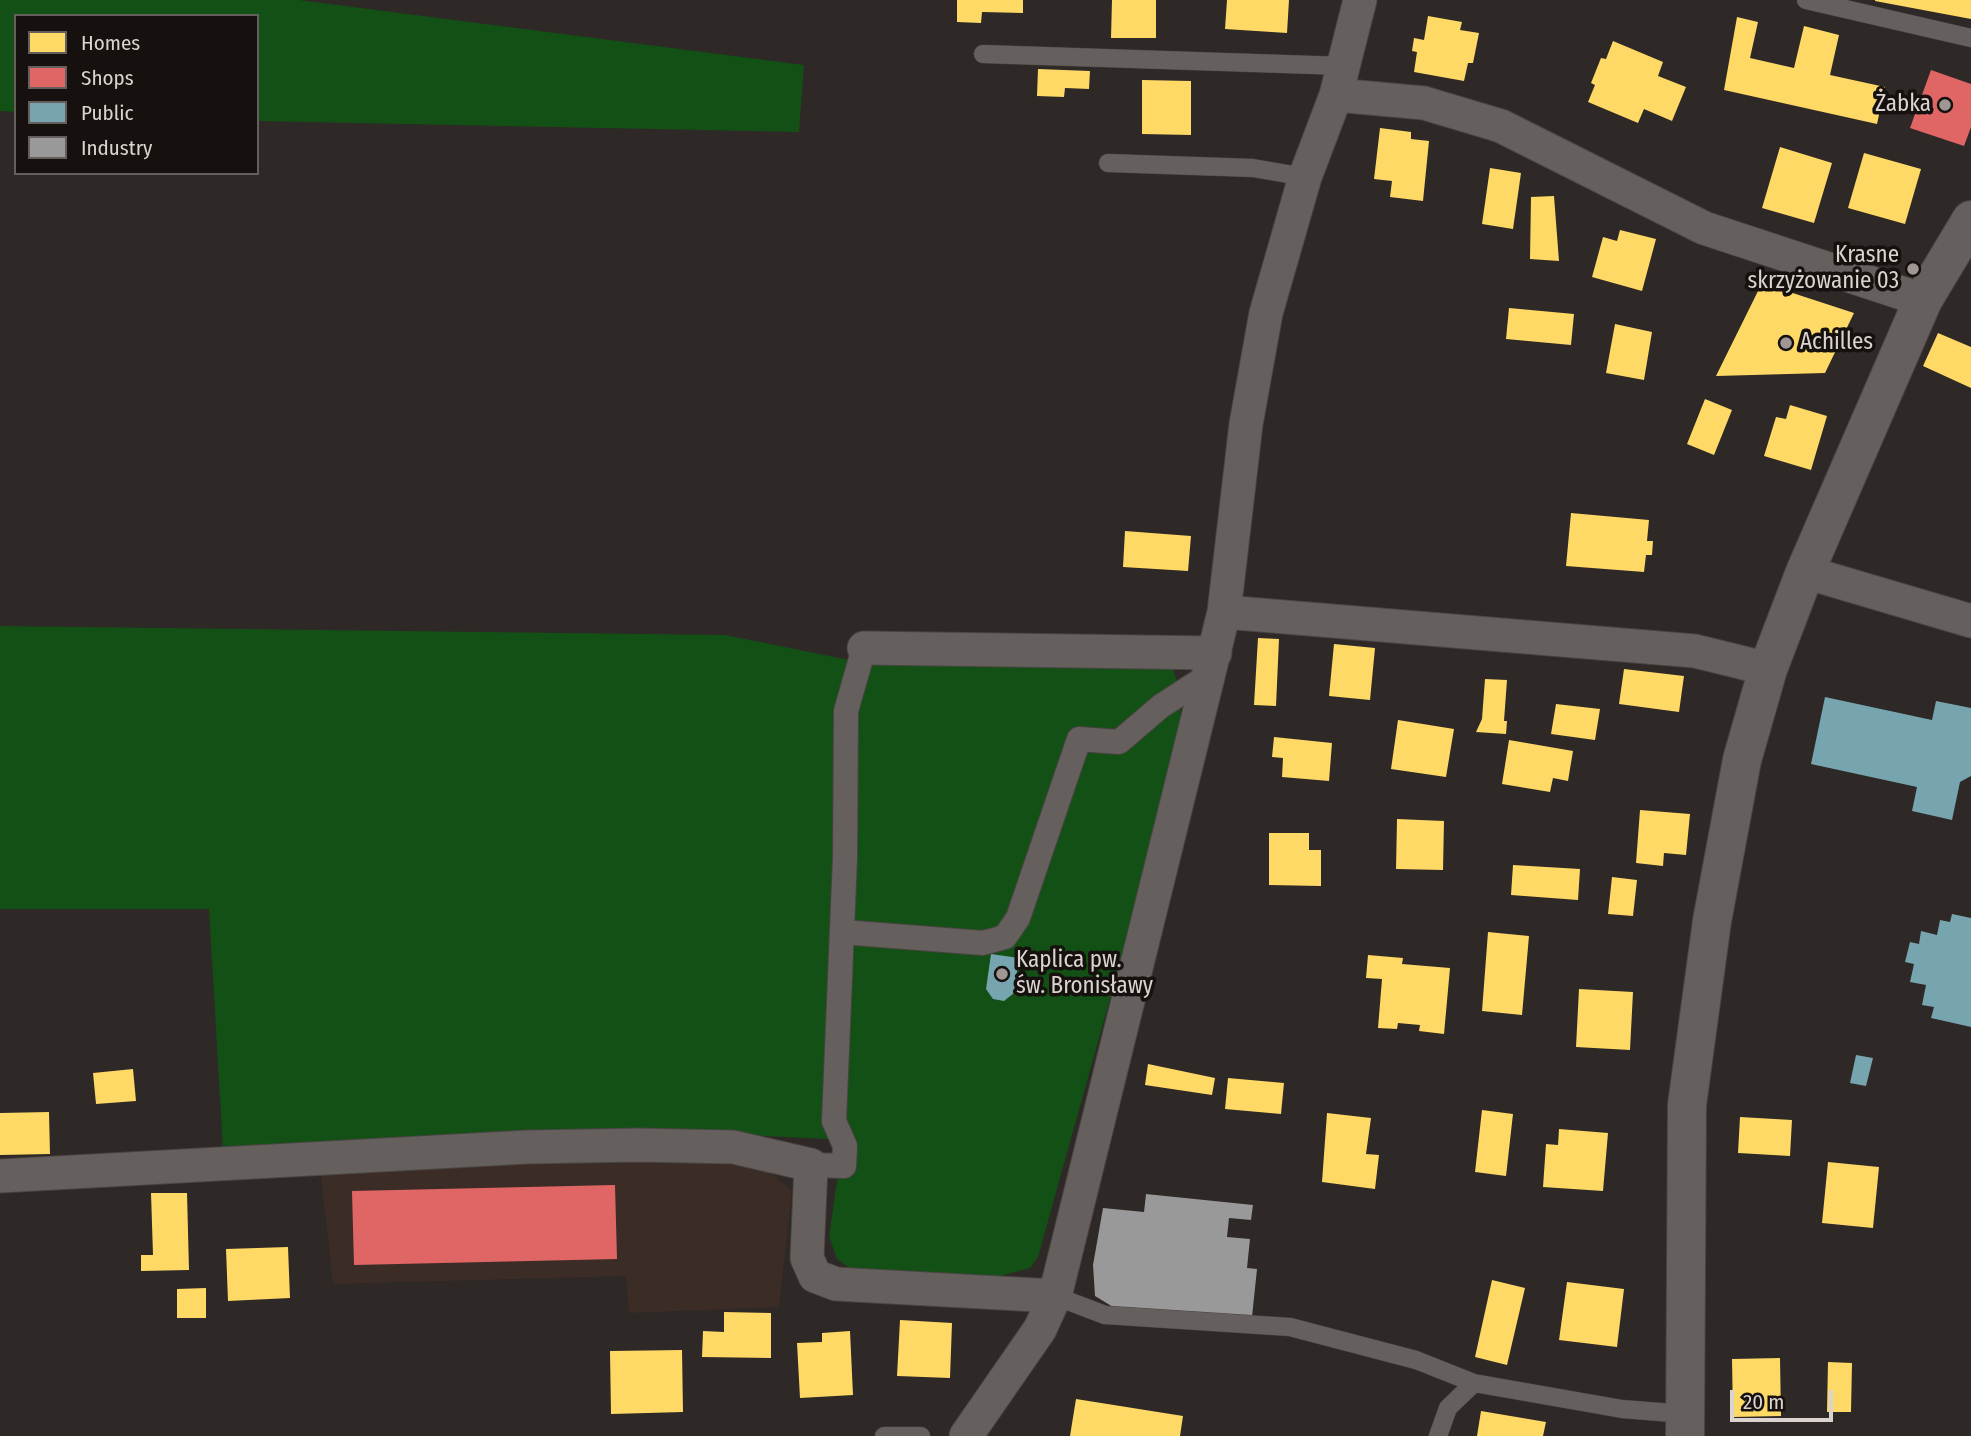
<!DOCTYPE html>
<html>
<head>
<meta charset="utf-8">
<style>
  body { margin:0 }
  #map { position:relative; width:1971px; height:1436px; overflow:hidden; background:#2e2826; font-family:"Fira Sans Condensed",sans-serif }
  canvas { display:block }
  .legend { position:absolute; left:14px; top:14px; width:245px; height:161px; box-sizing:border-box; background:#16110f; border:2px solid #645f5c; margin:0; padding:9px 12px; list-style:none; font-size:21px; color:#dad3d0 }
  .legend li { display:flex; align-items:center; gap:14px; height:35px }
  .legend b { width:35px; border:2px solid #645f5c }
  .scale { position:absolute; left:1730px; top:1390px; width:103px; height:32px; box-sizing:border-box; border:4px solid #dad3d0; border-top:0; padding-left:9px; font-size:21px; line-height:24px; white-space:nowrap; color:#dad3d0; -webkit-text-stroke:5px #16110f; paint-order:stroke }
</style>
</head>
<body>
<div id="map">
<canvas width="1971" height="1436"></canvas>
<ul class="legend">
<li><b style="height:19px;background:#ffd966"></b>Homes</li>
<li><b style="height:19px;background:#e06666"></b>Shops</li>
<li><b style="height:19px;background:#76a5af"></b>Public</li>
<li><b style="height:19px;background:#999"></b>Industry</li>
</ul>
<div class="scale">20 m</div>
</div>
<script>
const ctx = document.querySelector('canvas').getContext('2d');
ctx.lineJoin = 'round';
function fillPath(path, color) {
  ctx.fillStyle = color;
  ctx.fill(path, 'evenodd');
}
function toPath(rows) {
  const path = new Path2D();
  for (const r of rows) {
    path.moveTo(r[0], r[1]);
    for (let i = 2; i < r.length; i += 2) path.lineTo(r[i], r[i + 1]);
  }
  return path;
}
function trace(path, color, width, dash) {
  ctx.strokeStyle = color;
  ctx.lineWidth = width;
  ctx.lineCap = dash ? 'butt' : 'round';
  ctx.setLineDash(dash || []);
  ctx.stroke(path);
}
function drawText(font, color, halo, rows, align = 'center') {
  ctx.font = font + ' "Fira Sans Condensed",sans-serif';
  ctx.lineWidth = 7;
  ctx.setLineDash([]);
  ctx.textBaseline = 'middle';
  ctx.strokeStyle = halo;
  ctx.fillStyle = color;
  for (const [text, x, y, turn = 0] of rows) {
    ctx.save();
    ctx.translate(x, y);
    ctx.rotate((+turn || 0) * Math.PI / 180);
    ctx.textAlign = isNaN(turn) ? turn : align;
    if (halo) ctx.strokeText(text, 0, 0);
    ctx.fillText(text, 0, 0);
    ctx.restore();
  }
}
fillPath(toPath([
  [690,1158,769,1171,792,1191,779,1307,629,1313,626,1276,333,1284,320,1167]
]), '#3c2c26');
fillPath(toPath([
  [0,0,299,0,804,65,799,132,257,121,257,16,16,16,16,112,0,111],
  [0,626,725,635,874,665,893,655,1172,666,1180,691,1181,726,1140,891,1038,1257,1030,1268,996,1277,855,1272,837,1259,829,1236,840,1161,828,1139,634,1130,223,1150,209,909,0,909]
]), '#125015');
fillPath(toPath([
  [957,0,1023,0,1023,13,982,12,981,23,957,22],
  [1112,0,1156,0,1156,38,1111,38],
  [1227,0,1289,0,1287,33,1225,29],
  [1875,0,1971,0,1971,19,1875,1],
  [1428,16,1462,22,1460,30,1479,33,1473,63,1468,63,1464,81,1414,72,1417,52,1412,51,1414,38,1424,40],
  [1737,17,1758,22,1750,58,1794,68,1804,26,1839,35,1830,75,1885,87,1877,124,1724,90],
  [1613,41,1663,62,1658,76,1686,87,1672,121,1644,109,1638,123,1588,102,1595,85,1591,83,1601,58,1606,59],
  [1038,69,1090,71,1089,89,1065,88,1064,97,1037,96],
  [1142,80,1191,81,1191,135,1142,134],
  [1380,128,1411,132,1411,139,1429,141,1423,201,1390,197,1392,181,1374,179],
  [1780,147,1832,163,1814,223,1762,208],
  [1864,153,1921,169,1905,224,1848,208],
  [1490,168,1521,173,1513,229,1482,224],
  [1554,196,1559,261,1530,259,1531,197],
  [1620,230,1656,239,1642,291,1592,277,1603,237,1617,241],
  [1762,283,1854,313,1825,373,1716,376],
  [1509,308,1574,314,1571,345,1506,339],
  [1615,324,1652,332,1644,380,1606,373],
  [1938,333,1971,347,1971,388,1923,366],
  [1705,399,1732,410,1714,455,1687,444],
  [1790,405,1827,416,1811,470,1764,456,1776,417,1786,419],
  [1571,513,1649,520,1647,541,1653,541,1652,555,1646,555,1644,572,1566,566],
  [1125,531,1191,536,1188,571,1123,567],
  [1258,638,1279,639,1276,706,1254,705],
  [1334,644,1375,648,1370,700,1329,696],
  [1624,669,1684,676,1679,712,1619,704],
  [1485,679,1507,680,1504,721,1507,721,1506,734,1476,732,1482,719],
  [1556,704,1600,709,1595,740,1551,734],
  [1398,720,1454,729,1446,777,1391,769],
  [1274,737,1332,743,1329,781,1282,777,1283,758,1272,757],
  [1509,740,1573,751,1568,781,1553,778,1550,792,1502,784],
  [1640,810,1690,814,1686,855,1664,853,1663,866,1636,863],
  [1397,819,1444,821,1443,870,1396,869],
  [1269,833,1309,833,1309,850,1321,850,1321,886,1269,885],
  [1513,865,1580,869,1578,900,1511,895],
  [1612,877,1637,880,1633,916,1608,914],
  [1488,932,1529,936,1522,1015,1482,1011],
  [1368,955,1403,958,1402,964,1450,968,1444,1034,1419,1031,1420,1025,1398,1023,1397,1029,1378,1028,1382,979,1366,978],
  [1579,989,1633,992,1630,1050,1576,1047],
  [1148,1064,1215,1078,1212,1095,1145,1085],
  [133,1069,136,1101,96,1104,93,1073],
  [1228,1078,1284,1083,1281,1114,1225,1109],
  [1482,1110,1513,1114,1506,1176,1475,1172],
  [49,1112,50,1154,0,1155,0,1113],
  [1327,1113,1371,1118,1366,1154,1379,1155,1375,1189,1322,1182],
  [1740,1117,1792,1120,1790,1156,1738,1153],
  [1559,1129,1608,1133,1603,1191,1543,1187,1546,1144,1558,1145],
  [1828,1162,1879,1167,1873,1228,1822,1223],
  [151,1193,187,1193,189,1270,141,1271,141,1255,153,1255],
  [288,1247,290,1298,228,1301,226,1249],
  [1492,1280,1525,1288,1507,1365,1475,1357],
  [1567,1282,1624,1289,1617,1347,1559,1340],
  [206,1288,206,1318,177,1318,177,1289],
  [724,1312,771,1313,771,1358,702,1357,703,1331,724,1332],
  [900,1320,952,1323,950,1378,897,1376],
  [850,1331,853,1395,800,1398,797,1343,822,1342,822,1333],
  [682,1350,683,1412,611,1414,610,1351],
  [1780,1358,1781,1416,1733,1417,1732,1359],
  [1828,1362,1852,1363,1851,1412,1827,1412],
  [1076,1399,1183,1416,1180,1436,1070,1436],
  [1481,1411,1546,1422,1543,1436,1477,1436]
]), '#ffd966');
fillPath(toPath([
  [1931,70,1971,84,1971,127,1964,146,1910,128],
  [615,1185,617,1259,354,1265,352,1191]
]), '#e06666');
fillPath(toPath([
  [1825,697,1932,720,1936,701,1971,708,1971,776,1960,782,1952,820,1912,811,1917,787,1811,764],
  [1952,914,1971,918,1971,1027,1931,1018,1934,1007,1922,1005,1926,985,1910,982,1914,964,1905,962,1910,942,1919,944,1921,931,1937,935,1940,920,1950,922],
  [991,954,1019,958,1014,993,1004,1001,993,999,986,989],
  [1856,1055,1873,1058,1866,1086,1850,1083]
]), '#76a5af');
fillPath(toPath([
  [1146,1194,1253,1205,1251,1220,1229,1218,1227,1237,1250,1239,1247,1268,1257,1269,1252,1317,1113,1307,1095,1296,1093,1265,1103,1208,1144,1212]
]), '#999');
const service = toPath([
  [1806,0,1971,38],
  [983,54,1344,66],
  [1108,163,1253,168,1305,177],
  [1055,1296,1105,1315,1290,1327,1416,1360,1474,1383],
  [884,1436,921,1436],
  [1438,1436,1448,1408,1474,1383,1622,1409,1685,1414]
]);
const pedestrian = toPath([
  [842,932,983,943,1005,937,1018,918,1079,739,1119,742,1161,706,1209,675],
  [811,1165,844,1166,845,1146,834,1121,845,858,846,711,864,648]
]);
const minor = toPath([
  [1336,95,1424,103,1501,126,1704,228,1923,300],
  [1805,572,1971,621],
  [1224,612,1695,651,1768,669],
  [864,648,1215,653],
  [0,1176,527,1147,638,1145,733,1147,811,1165,807,1258,815,1276,836,1284,1055,1296],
  [966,1436,1040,1329,1055,1296,1224,612,1246,424,1266,313,1305,177,1336,95,1360,0]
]);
const tertiary = toPath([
  [1685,1436,1687,1105,1712,921,1742,760,1768,669,1805,572,1923,300,1971,220]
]);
trace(service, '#494442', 19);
trace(pedestrian, '#494442', 26);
trace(minor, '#494442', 35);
trace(tertiary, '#494442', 40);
trace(service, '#65605e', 18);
trace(pedestrian, '#65605e', 24);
trace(minor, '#65605e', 33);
trace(tertiary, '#65605e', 38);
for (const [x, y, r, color] of [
  [1945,105,7,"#9e9794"],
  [1913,269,7,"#9e9794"],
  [1786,343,7,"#9e9794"],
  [1002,974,7,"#9e9794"]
]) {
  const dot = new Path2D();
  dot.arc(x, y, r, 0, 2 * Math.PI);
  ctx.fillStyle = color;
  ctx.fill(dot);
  trace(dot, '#16110f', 2.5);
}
drawText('23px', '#dad3d0', '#16110f', [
  ["Żabka",1931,105],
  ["Krasne",1899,256],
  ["skrzyżowanie 03",1899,282],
  ["Achilles",1800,343,"left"],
  ["Kaplica pw.",1016,961,"left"],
  ["św. Bronisławy",1016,987,"left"]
], 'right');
</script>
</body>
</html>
